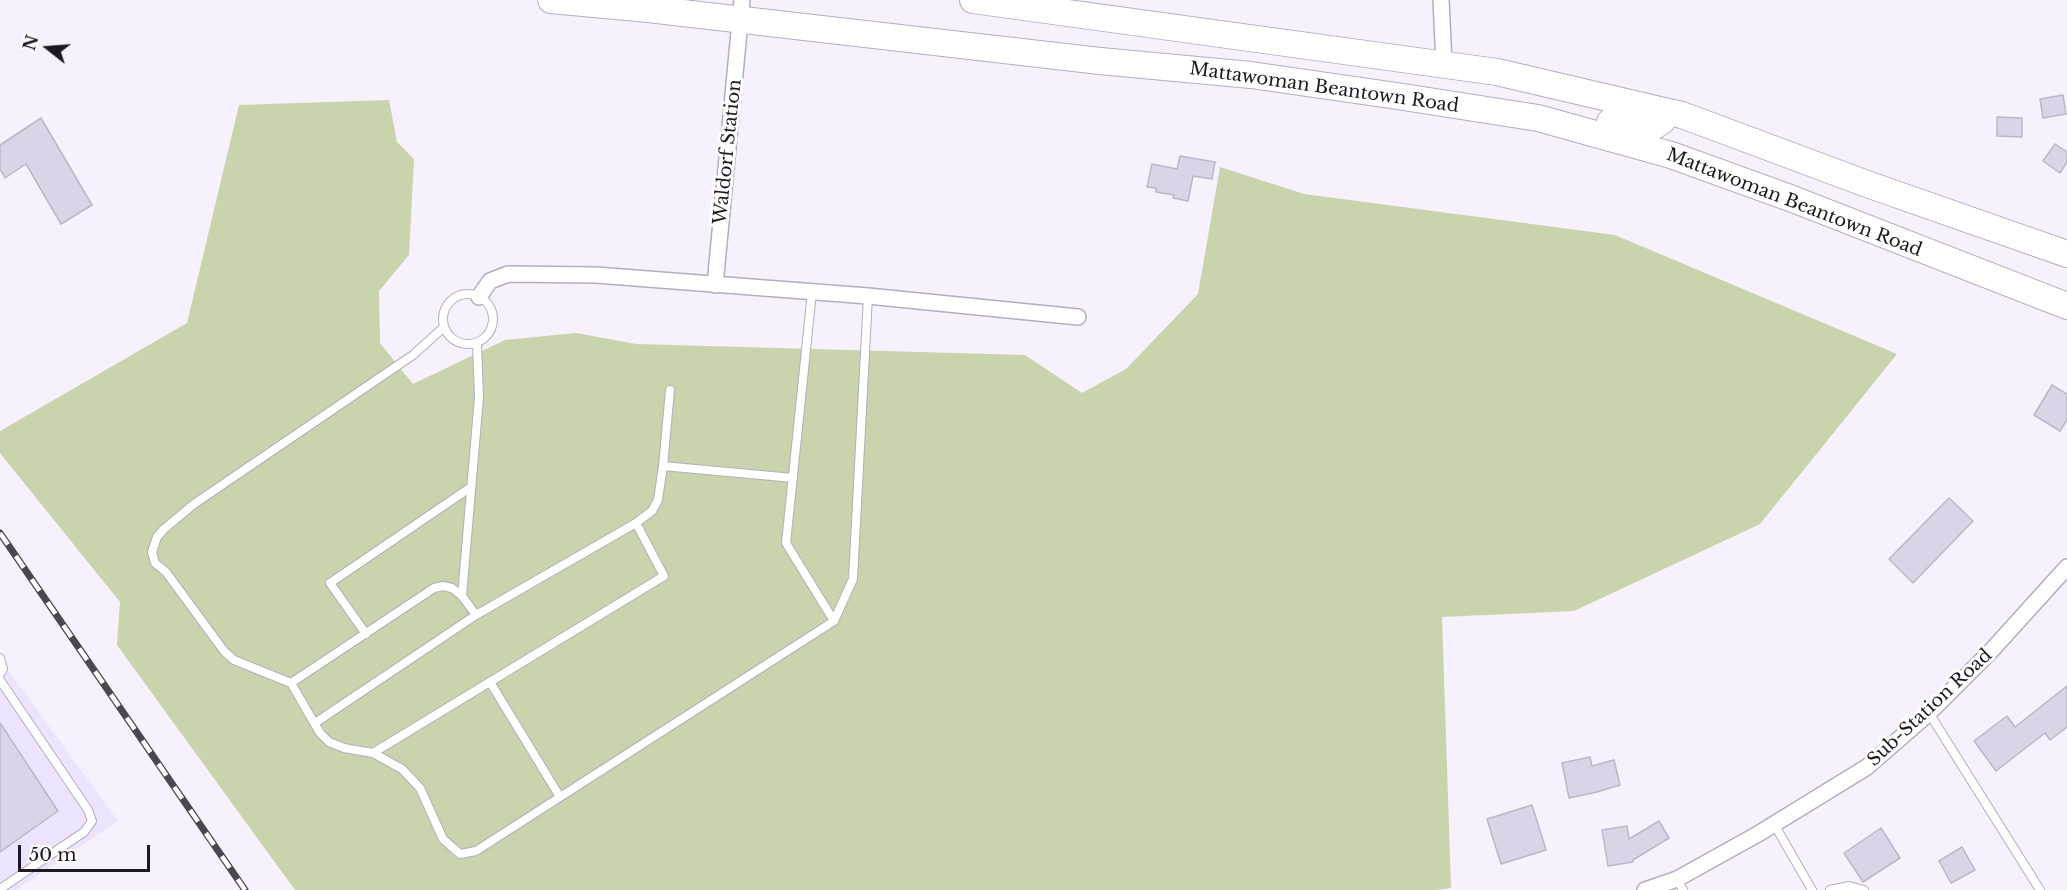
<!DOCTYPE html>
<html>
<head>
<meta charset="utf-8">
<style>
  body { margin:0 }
  #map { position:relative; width:2067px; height:890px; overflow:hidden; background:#f6f1fd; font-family:"Libre Baskerville",serif }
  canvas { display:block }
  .north { position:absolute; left:18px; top:18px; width:60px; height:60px; -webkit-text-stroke:4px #fff; paint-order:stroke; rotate:287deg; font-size:16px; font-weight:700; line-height:24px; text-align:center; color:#1c1920 }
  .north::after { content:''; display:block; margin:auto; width:21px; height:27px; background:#1c1920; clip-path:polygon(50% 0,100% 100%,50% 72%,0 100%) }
  .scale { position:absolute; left:18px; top:845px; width:132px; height:27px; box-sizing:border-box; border:3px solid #1c1920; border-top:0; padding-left:8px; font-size:18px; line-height:21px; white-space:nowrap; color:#1c1920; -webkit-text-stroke:4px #fff; paint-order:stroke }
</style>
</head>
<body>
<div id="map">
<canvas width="2067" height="890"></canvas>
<div class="north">N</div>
<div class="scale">50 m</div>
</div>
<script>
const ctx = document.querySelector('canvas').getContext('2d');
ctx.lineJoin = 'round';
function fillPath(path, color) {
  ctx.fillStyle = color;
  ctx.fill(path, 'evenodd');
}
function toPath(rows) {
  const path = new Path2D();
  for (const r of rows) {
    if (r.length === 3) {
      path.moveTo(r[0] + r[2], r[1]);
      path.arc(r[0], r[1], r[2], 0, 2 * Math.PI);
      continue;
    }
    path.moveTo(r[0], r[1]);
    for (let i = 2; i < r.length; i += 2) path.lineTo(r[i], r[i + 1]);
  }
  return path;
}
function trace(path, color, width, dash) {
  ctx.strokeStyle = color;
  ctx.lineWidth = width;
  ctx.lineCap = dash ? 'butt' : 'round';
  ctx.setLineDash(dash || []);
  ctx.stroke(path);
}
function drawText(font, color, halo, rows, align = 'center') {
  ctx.font = font + ' "Libre Baskerville",serif';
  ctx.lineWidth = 6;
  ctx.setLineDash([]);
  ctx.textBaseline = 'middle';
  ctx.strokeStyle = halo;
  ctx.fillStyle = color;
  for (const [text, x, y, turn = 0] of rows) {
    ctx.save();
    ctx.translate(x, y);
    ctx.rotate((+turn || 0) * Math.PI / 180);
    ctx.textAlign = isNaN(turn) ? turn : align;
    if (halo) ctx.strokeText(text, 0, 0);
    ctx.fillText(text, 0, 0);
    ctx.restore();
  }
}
fillPath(toPath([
  [0,659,118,821,16,890,0,890]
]), '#ede3fe');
fillPath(toPath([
  [389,100,397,142,414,159,409,255,379,291,380,343,413,384,505,340,576,333,636,344,1025,355,1082,393,1126,369,1198,294,1220,167,1304,194,1615,235,1897,354,1760,524,1574,611,1442,617,1451,888,1436,890,295,890,117,645,120,602,0,453,0,431,187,323,239,105]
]), '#c9d3ac');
const building = toPath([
  [2063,95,2066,114,2043,118,2040,99,2063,95],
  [1997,117,2022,118,2022,137,1997,136,1997,117],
  [41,118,92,205,61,224,26,164,5,178,0,169,0,145,41,118],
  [2055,144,2067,152,2067,162,2060,173,2043,161,2055,144],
  [1180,156,1215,162,1212,179,1193,176,1188,201,1173,198,1174,195,1156,192,1156,188,1147,187,1152,164,1177,169,1180,156],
  [2052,385,2067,394,2067,420,2060,431,2034,415,2052,385],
  [1949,498,1973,521,1913,583,1889,559,1949,498],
  [2067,686,2067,727,2050,740,2045,733,1996,771,1974,741,2007,716,2015,727,2067,686],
  [0,723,58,811,0,852,0,723],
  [1590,757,1592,766,1614,760,1620,785,1597,792,1569,798,1562,763,1590,757],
  [1532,805,1546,850,1501,864,1487,819,1532,805],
  [1659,821,1669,838,1633,860,1633,862,1608,866,1602,830,1627,826,1629,839,1659,821],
  [1881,828,1900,858,1863,882,1844,853,1881,828],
  [1962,847,1975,870,1951,883,1939,861,1962,847]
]);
fillPath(building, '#dbd4e7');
trace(building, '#bdb6c8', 1.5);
const service = toPath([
  [812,292,786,543,834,621],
  [468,319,25],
  [444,327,413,355,194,504,164,529,157,537,152,552,155,563,166,572,224,651,234,660,291,683,320,733,329,742,344,748,373,753,664,576,636,523],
  [663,466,670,390],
  [462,596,479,397,477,343],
  [366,634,330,583,471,487],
  [0,658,3,669,0,674],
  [0,680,88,810,92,821,84,832,0,889],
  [490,682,560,797],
  [291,683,434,588,443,586,452,588,462,596,476,615,636,523,652,511,658,500,663,466,793,478],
  [1929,713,2040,890],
  [315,723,476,615],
  [373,753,402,769,420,788,443,839,460,854,476,851,834,621,853,579,868,296],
  [1774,824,1812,890],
  [1677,879,1683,890],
  [1830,890,1849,886,1864,890]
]);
const minor = toPath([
  [1441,0,1444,64],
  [715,285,742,0],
  [479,297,490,281,508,274,596,275,868,296,1078,317],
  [1645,890,1677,879,1758,834,1867,767,1929,713,1991,651,2067,567]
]);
const trunk = toPath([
  [551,0,648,9,1100,61,1251,75,1397,96,1538,118,1671,155,1790,198,2067,306],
  [973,0,1497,72,1668,112,1682,115,1867,184,2067,254],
  [1610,122,1642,130,1651,128,1662,121,1668,112]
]);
trace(service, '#b4adbf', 10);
trace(minor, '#b4adbf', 18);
trace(trunk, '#b4adbf', 28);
trace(service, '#fff', 8);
trace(minor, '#fff', 15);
trace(trunk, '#fff', 26);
const rail = toPath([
  [0,533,245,890]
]);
trace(rail, '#4a474f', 7);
trace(rail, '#fff', 4.5, [14]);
drawText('18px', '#1c1920', '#fff', [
  ["Mattawoman Beantown Road",1324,88,8],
  ["Waldorf Station",728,152,-84],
  ["Mattawoman Beantown Road",1794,203,21],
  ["Sub-Station Road",1930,708,-43]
]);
</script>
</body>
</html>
